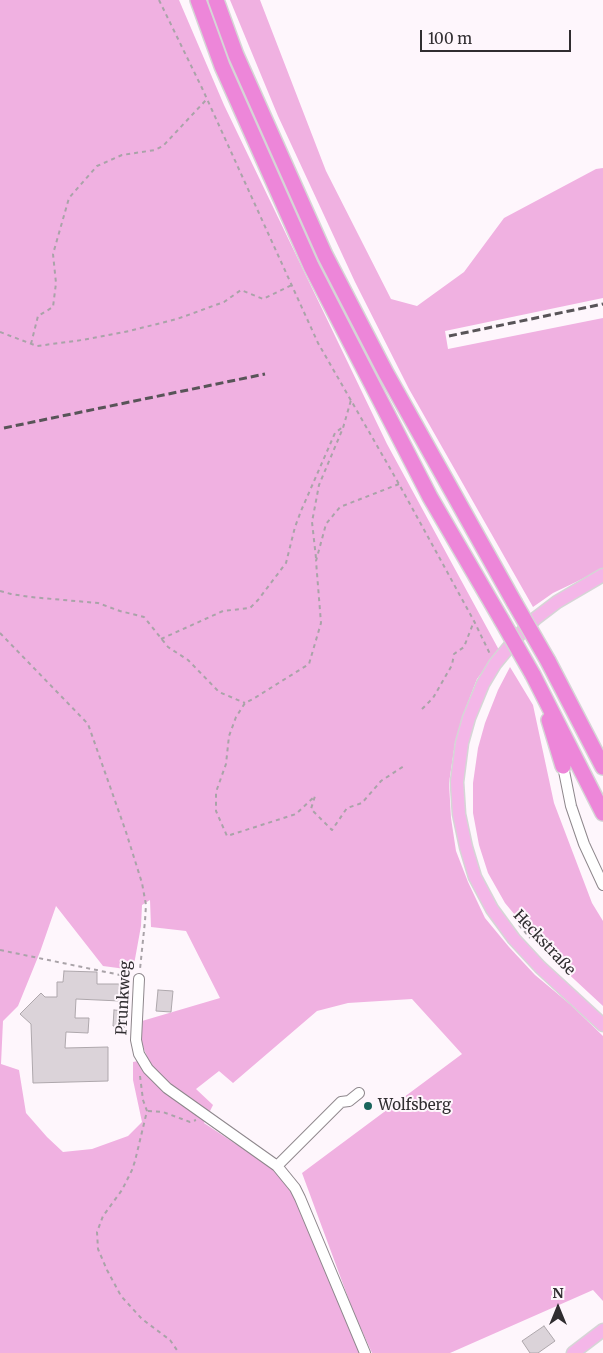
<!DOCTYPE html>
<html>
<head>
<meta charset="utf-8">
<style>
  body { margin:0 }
  #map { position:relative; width:603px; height:1353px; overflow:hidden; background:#fef6fc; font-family:Merriweather,serif }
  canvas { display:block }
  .north { position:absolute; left:533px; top:1283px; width:50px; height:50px; -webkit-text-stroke:4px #fef6fc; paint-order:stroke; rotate:0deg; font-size:14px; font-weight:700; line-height:20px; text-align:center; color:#302d30 }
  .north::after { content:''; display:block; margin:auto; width:18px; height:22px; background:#302d30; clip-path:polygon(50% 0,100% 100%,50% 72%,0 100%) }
  .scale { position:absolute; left:420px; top:30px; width:151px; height:22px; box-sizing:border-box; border:2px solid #302d30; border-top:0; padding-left:6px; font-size:15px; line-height:18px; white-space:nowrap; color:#302d30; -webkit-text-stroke:4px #fef6fc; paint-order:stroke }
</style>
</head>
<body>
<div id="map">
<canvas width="603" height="1353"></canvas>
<div class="north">N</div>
<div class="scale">100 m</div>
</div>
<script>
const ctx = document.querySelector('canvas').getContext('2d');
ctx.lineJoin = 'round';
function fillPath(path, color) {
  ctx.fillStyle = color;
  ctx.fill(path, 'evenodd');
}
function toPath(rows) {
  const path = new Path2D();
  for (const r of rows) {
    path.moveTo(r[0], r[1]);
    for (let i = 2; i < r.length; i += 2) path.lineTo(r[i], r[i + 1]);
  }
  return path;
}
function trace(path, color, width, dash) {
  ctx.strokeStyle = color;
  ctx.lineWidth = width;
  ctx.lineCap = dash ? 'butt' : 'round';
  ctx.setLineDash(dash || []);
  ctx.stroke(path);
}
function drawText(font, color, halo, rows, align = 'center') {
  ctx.font = font + ' Merriweather,serif';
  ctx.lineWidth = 4;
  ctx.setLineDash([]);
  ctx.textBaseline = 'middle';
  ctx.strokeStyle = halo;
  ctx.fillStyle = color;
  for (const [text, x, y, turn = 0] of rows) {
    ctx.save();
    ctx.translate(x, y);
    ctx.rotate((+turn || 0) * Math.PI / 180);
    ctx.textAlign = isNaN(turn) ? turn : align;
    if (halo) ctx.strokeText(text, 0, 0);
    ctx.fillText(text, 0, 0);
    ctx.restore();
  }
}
fillPath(toPath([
  [0,0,179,0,224,105,387,444,499,650,477,679,463,715,455,743,449,783,451,818,456,851,468,882,485,918,509,947,535,975,571,1005,603,1036,603,1301,593,1290,450,1353,372,1353,353,1311,302,1173,462,1054,412,999,348,1003,317,1011,233,1083,219,1071,196,1089,213,1105,204,1123,275,1170,296,1199,361,1353,0,1353],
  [150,900,151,927,186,931,220,998,142,1021,142,1044,148,1059,133,1062,133,1080,142,1122,128,1136,92,1149,63,1152,47,1137,26,1113,19,1070,1,1064,3,1021,18,1006,40,952,56,906,103,966,133,970,141,926,142,905],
  [230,0,260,0,326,171,391,299,417,306,464,272,504,218,596,169,603,168,603,298,445,331,448,349,603,318,603,569,553,593,533,607,409,389,355,282,278,116],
  [510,667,533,705,554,803,592,903,603,921,603,1006,548,955,505,903,488,873,479,845,473,813,473,783,478,748,485,723,498,690]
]), '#f0b1e1');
const building = toPath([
  [64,971,97,972,97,984,120,984,120,1001,76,999,75,1018,89,1018,88,1033,66,1032,65,1048,108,1047,108,1081,33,1083,31,1024,20,1014,41,993,45,997,57,997,57,982,63,982,64,971],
  [158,990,173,991,171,1012,156,1011,158,990],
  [114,1010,127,1011,125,1027,113,1026,114,1010],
  [544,1326,555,1341,538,1353,530,1353,522,1341,544,1326]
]);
fillPath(building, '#dbd3d9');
trace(building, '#aea7ac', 1);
const minor = toPath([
  [563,766,571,806,584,844,603,885],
  [139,979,136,1040,139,1054,148,1069,167,1088,277,1166,295,1188,300,1198,365,1353],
  [277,1166,341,1102,349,1101,359,1093]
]);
const major = toPath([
  [603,575,557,602,536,618,518,636,495,664,483,684,469,718,462,743,457,782,459,814,466,847,475,877,492,909,514,939,540,967,603,1025],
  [573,1353,603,1330]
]);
const highway = toPath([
  [198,0,222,66,311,266,430,497,501,619],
  [216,0,236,55,325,255,386,373,514,602],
  [548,661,603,767],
  [533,675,603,813],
  [549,720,563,766]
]);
trace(minor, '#8e878c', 12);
trace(major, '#d6d5d6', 15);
trace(highway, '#d6d5d6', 18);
trace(toPath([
  [159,0,202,88,318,343,399,484,474,621,490,654],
  [0,332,37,346,82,340,129,331,177,319,224,302,241,290,263,299,292,285],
  [31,344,38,316,53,307,56,283,53,254,69,198,97,166,122,155,155,150,163,146,206,100],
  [399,484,340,507,326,524,316,561,321,623,309,664,253,699,245,703,236,717,229,736,226,764,216,792,216,811,227,836,296,814,315,796,311,809,332,830,347,808,362,803,381,781,404,766],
  [316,558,312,522,319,485,343,428,351,400],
  [0,591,11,594,30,597,98,603,120,611,144,617,168,647,188,660,219,692,245,703],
  [0,633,88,724,126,832,142,883,146,905,145,921,140,969],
  [161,639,223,611,250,608,258,600,286,563,295,527,301,511,335,433,344,426],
  [422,709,433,698,452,665,454,654,464,647,474,621],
  [519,925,530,938],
  [0,950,130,977],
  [140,1076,143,1100,147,1111,135,1161,132,1170,122,1190,103,1216,97,1232,98,1249,107,1270,121,1296,142,1319,170,1340,179,1353],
  [148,1111,163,1112,190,1122,196,1120]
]), '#a9a3a8', 2, [4, 4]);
trace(minor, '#fff', 10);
trace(major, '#f4b6e8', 12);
trace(highway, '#ed86d9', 15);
trace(toPath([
  [449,336,603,304],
  [4,428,265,374]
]), '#585458', 3, [8, 4]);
const highwayBridge = toPath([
  [514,602,548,661],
  [501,619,533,675]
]);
trace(highwayBridge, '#d6d5d6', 18, []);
trace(highwayBridge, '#ed86d9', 15);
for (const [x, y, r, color] of [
  [368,1106,5,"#19645c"]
]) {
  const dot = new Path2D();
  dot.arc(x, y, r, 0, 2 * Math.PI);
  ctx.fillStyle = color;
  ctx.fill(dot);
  trace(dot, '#fef6fc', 2);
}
drawText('15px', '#302d30', '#fef6fc', [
  ["Heckstraße",544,943,47],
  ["Prunkweg",124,998,-87]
]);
drawText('15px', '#302d30', '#fef6fc', [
  ["Wolfsberg",378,1106]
], 'left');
</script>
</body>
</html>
